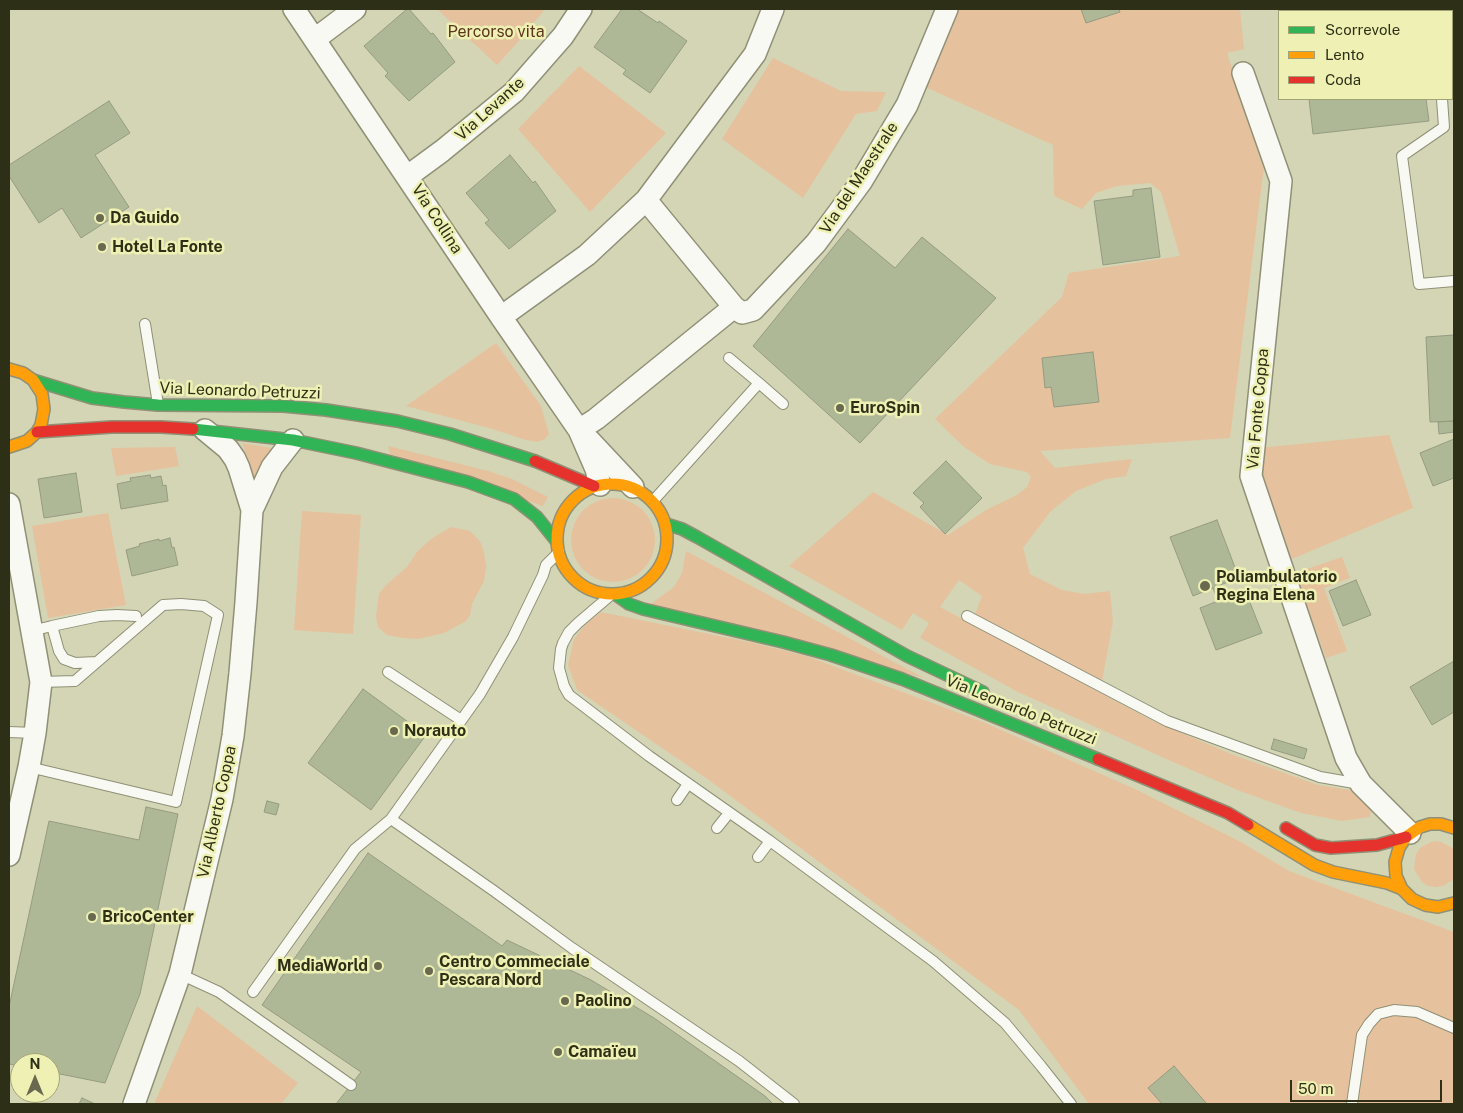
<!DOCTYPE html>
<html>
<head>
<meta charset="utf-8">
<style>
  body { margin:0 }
  #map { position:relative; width:1463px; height:1113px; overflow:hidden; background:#d4d5b4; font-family:"Public Sans",sans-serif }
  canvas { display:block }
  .frame { position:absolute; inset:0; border:10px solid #2e2f17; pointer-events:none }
  .legend { position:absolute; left:1278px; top:10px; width:175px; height:90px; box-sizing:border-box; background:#eef1b3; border:1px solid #a1a375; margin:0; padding:6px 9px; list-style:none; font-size:15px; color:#2e2f17 }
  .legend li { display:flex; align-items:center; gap:10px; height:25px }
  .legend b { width:25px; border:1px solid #a1a375 }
  .north { position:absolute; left:10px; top:1053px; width:50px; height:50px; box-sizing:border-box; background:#eef1b3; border:1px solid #a1a375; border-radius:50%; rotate:0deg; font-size:14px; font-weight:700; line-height:20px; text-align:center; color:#2e2f17 }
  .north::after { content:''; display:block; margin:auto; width:18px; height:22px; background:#68694e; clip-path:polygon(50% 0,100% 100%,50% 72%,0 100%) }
  .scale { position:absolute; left:1290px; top:1080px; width:152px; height:22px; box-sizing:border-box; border:2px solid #2e2f17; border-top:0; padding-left:6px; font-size:15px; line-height:18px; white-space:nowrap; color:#2e2f17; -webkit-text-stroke:4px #eef1b3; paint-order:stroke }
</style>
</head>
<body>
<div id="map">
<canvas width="1463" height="1113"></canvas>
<div class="frame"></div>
<ul class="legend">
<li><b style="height:6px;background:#30b455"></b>Scorrevole</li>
<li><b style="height:6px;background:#ff9f0a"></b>Lento</li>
<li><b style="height:6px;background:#e5322d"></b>Coda</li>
</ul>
<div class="north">N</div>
<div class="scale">50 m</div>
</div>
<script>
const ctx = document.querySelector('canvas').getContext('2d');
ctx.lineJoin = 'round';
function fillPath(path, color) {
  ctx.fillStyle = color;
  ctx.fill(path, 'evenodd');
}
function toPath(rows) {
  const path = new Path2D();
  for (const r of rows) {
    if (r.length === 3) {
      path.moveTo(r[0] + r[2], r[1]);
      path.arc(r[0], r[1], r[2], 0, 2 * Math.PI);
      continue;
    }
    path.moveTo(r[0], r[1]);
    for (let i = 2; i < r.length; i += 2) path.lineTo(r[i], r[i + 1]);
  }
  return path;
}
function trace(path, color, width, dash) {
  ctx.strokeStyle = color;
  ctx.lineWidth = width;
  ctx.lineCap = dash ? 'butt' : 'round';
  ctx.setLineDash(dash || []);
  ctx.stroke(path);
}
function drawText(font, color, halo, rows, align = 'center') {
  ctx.font = font + ' "Public Sans",sans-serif';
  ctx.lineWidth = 5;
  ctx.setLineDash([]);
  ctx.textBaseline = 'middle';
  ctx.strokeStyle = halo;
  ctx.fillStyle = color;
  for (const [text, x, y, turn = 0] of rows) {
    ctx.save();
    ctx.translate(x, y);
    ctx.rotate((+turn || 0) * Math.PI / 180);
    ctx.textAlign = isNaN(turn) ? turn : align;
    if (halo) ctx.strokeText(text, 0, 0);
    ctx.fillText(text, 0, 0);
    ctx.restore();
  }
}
fillPath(toPath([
  [437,9,545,9,525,34,497,65],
  [957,9,1240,9,1244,49,1227,53,1264,166,1230,438,1040,451,1055,468,1132,459,1126,476,1106,479,1076,491,1050,512,1023,548,1030,574,1062,590,1084,594,1110,591,1113,622,1102,681,975,614,982,596,959,580,940,607,1151,720,1231,754,1318,785,1356,791,1371,810,1370,817,1342,821,1301,813,1240,791,1171,761,1018,692,920,638,929,623,913,613,902,630,789,566,873,492,948,535,986,510,1017,495,1027,487,1031,477,1027,472,990,464,964,447,935,419,1062,297,1069,273,1180,256,1161,192,1150,183,1117,186,1096,193,1082,209,1054,196,1053,145,923,86,943,48],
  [773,58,841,91,886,92,877,111,856,114,803,198,722,139],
  [579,66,666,133,590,212,518,129],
  [496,343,541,406,549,434,545,439,537,442,526,440,489,428,406,406],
  [1389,435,1413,508,1287,561,1255,476,1259,448],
  [242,443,272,448,260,464,253,480,250,464],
  [388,446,488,471,512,479,548,497,543,506,390,454],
  [175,447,179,466,116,476,111,448],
  [613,540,42],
  [302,511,361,515,353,634,294,630],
  [108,513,126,605,48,618,32,526],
  [451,527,470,531,480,541,484,552,486,567,484,581,472,604,470,615,466,621,444,633,418,639,403,638,387,635,378,627,376,616,379,594,385,586,407,567,417,552,431,539],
  [686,551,924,678,651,604,674,587,682,573],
  [1342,557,1350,578,1324,588,1347,651,1326,658,1295,573],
  [601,612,753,643,806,656,983,722,1135,789,1241,842,1289,871,1454,932,1454,1104,1089,1104,1019,1010,706,778,577,690,568,665,574,639,585,625],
  [1434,841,1441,842,1454,849,1454,879,1443,886,1436,887,1428,886,1422,882,1414,869,1416,854,1420,848,1427,844],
  [197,1006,298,1083,281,1104,154,1104]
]), '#e6c19d');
const building = toPath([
  [407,9,409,9,431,34,433,33,455,62,409,101,385,76,388,73,364,46,407,9],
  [622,9,637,9,658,23,659,21,687,41,650,93,623,74,626,70,594,47,622,9],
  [1081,9,1119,9,1120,12,1086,23,1081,9],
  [1309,99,1426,99,1429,121,1313,134,1309,99],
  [109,101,130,133,95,155,129,207,81,238,62,208,39,223,9,176,9,165,109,101],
  [510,155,533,183,535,181,556,211,509,249,485,223,489,220,466,193,510,155],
  [1151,188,1160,257,1103,265,1094,201,1133,196,1133,190,1151,188],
  [848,229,895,268,922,237,996,298,860,443,753,346,848,229],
  [1454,335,1454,421,1430,422,1426,337,1454,335],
  [1093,352,1099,402,1054,407,1051,387,1045,388,1042,358,1093,352],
  [1454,421,1454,432,1439,434,1438,422,1454,421],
  [1454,439,1454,478,1433,486,1420,453,1454,439],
  [946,461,982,498,945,534,920,507,924,503,913,493,946,461],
  [76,473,82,512,44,518,38,479,76,473],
  [150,475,151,478,161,476,163,486,166,485,168,501,121,509,117,484,131,481,130,478,150,475],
  [1217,520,1239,578,1220,585,1226,598,1230,597,1232,601,1247,595,1262,633,1216,650,1200,608,1218,601,1213,588,1193,596,1170,537,1217,520],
  [170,538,172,548,174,547,178,565,132,576,126,550,140,546,139,544,159,539,159,541,170,538],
  [1356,580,1371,615,1343,626,1329,591,1356,580],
  [1454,661,1454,712,1432,725,1410,687,1454,661],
  [363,689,426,735,371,810,308,763,363,689],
  [1274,739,1307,749,1304,759,1271,749,1274,739],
  [267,801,279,804,276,815,264,812,267,801],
  [146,807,178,814,140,994,105,1083,50,1072,50,1063,20,1063,20,1066,9,1064,9,1007,49,821,139,840,146,807],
  [368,853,502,946,507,940,591,980,654,1018,765,1096,773,1104,336,1104,361,1072,262,1005,368,853],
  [1174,1066,1193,1088,1207,1104,1162,1104,1148,1088,1174,1066],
  [82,1098,95,1104,79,1104,82,1098]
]);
fillPath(building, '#afb896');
trace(building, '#959b82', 1);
const lane = toPath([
  [1452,48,1454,48],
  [1442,99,1444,127,1402,156,1419,284,1454,281],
  [145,324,158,404],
  [729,358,759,383],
  [653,501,759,383,783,404],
  [559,552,546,565,543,575,513,637,480,694,391,819,494,891,572,948,739,1061,794,1104],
  [612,594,578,623,569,632,563,643,561,649,559,668,564,686,569,695,649,756,770,841,933,961,1005,1023,1041,1066,1071,1104],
  [967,616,1167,721,1320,777,1360,784],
  [52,626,99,616,117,615,136,616],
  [31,631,52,626,59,651,64,659,75,663,97,662],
  [388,672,461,720],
  [9,732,35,733],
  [29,767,176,802,218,615,204,606,181,604,163,605,75,681,41,682],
  [677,800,688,784],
  [717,828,729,813],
  [758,857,770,841],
  [180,974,219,992,351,1085],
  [253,992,355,849,391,819],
  [1352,1104,1362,1035,1369,1024,1378,1014,1394,1010,1417,1012,1454,1028]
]);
const street = toPath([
  [294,9,501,317,579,430,596,469,600,485],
  [315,39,355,9],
  [1243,73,1281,181,1251,476,1346,758,1361,784,1410,833],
  [408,176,442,151,514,92,563,36,581,9],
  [646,200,734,307,742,313,753,310,816,243,861,182,907,105,947,9],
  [501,317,587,255,646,200,755,54,773,9],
  [579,430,596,419,734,307],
  [589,440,633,487],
  [9,504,41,682,35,733,29,767,9,855],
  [252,510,272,467,293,440],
  [134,1104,180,974,222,799,233,736,240,673,246,602,252,510,239,468,235,459,228,449,205,430]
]);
const fast = toPath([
  [33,380,92,398,124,402,158,405,283,406,326,410,397,421,450,434,535,461],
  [193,429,293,440,356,453,468,482,514,499,537,517,557,542],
  [666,524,682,529,697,537,907,656,983,692],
  [615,594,629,604,643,609,783,642,831,655,902,679,1098,759]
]);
const slow = toPath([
  [9,369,23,373,33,380,42,394,44,409,41,425,37,432,27,441,9,447],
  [612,539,55],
  [1248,825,1314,865,1333,872,1387,883,1402,889],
  [1454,828,1441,824,1430,824,1420,827,1406,837,1399,848,1395,862,1396,876,1402,889,1412,899,1425,905,1438,907,1454,903]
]);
const jam = toPath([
  [37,432,112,427,161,427,193,429],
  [535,461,594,486],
  [1098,759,1228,813,1248,825],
  [1286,828,1315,845,1331,848,1377,845,1406,837]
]);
trace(lane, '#8f9076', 12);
trace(street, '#8f9076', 24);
trace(fast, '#8f9076', 14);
trace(slow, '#8f9076', 14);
trace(jam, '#8f9076', 14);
trace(lane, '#f9f9f4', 10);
trace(street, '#f9f9f4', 21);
trace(fast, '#30b455', 11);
trace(slow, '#ff9f0a', 11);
trace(jam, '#e5322d', 11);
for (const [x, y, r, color] of [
  [100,218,5,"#68694e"],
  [102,247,5,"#68694e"],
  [840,408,5,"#68694e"],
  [1205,586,6,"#68694e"],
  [394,731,5,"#68694e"],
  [92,917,5,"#68694e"],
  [378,966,5,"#68694e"],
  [429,971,5,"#68694e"],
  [565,1001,5,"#68694e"],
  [558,1052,5,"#68694e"]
]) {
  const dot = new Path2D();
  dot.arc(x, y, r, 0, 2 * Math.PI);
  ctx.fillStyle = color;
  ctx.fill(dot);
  trace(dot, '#eef1b3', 2);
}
drawText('16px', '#5c341d', '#eef1b3', [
  ["Percorso vita",496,32]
]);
drawText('16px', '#2e2f17', '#eef1b3', [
  ["Via Levante",490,109,-42],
  ["Via del Maestrale",859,178,-57],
  ["Via Collina",437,219,57],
  ["Via Leonardo Petruzzi",240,391,2],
  ["Via Fonte Coppa",1258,409,-85],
  ["Via Leonardo Petruzzi",1021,710,22],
  ["Via Alberto Coppa",217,812,-78]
]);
drawText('bold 16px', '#2e2f17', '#eef1b3', [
  ["Da Guido",110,218],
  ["Hotel La Fonte",112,247],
  ["EuroSpin",850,408],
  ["Poliambulatorio",1216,577],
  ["Regina Elena",1216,595],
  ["Norauto",404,731],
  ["BricoCenter",102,917],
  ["Centro Commeciale",439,962],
  ["Pescara Nord",439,980],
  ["MediaWorld",368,966,"right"],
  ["Paolino",575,1001],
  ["Camaïeu",568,1052]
], 'left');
</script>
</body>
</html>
